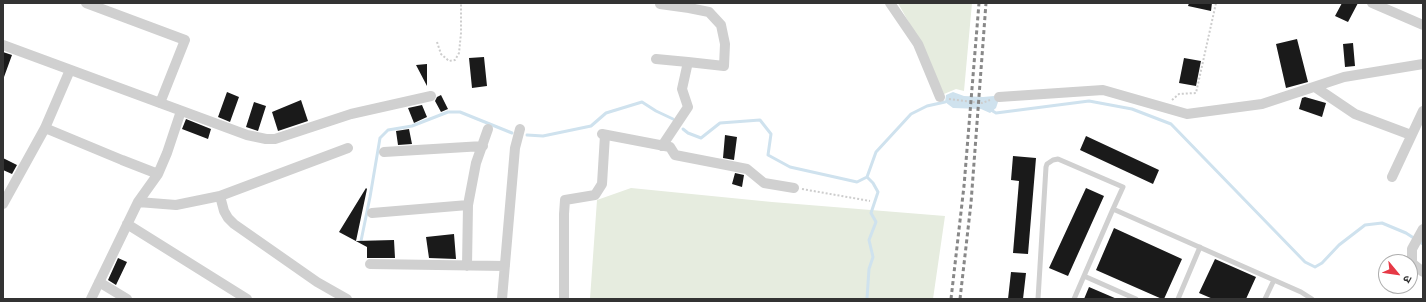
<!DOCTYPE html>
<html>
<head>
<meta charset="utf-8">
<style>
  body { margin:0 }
  #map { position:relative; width:1426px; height:302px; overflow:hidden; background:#fff; font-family:Cabin,"Noto Sans Devanagari",sans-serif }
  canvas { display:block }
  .frame { position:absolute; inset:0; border:4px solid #333; pointer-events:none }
  .north { position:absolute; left:1378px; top:254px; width:40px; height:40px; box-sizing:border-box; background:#fff; border:1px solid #adadad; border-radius:50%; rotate:119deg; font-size:11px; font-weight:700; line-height:16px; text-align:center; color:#333 }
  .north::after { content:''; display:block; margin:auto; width:14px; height:18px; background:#e63946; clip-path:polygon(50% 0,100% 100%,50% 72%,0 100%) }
</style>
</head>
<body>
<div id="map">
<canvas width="1426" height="302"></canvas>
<div class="frame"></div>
<div class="north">उ</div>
</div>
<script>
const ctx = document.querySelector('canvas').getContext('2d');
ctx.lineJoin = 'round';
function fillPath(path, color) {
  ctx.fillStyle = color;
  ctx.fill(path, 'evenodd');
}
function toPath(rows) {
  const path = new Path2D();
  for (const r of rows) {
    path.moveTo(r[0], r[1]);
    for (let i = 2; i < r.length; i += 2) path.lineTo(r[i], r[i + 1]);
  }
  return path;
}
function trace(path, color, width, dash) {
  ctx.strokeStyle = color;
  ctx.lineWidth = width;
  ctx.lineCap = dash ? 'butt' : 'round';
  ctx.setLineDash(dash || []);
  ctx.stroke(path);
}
fillPath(toPath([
  [898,3,972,3,964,91,956,89,944,94,922,46],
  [631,188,772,202,945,216,933,299,590,299,597,200]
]), '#e6ecdf');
fillPath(toPath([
  [953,92,964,96,983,97,994,96,999,99,996,108,990,113,981,109,953,108,945,102,946,95]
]), '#cfe2ee');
trace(toPath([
  [991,110,996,113,1089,101,1132,109,1171,124,1305,262,1315,267,1322,263,1339,245,1365,225,1382,223,1406,233,1423,244],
  [683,129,688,133,701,138,720,123,760,120,771,134,768,155,790,167,857,182,867,177,876,152,911,114,927,106,945,102],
  [527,135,543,136,591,126,606,113,642,102,656,111,673,119],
  [361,241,370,197,380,138,388,130,412,126,448,112,460,112,512,133],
  [867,299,869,269,873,257,869,240,876,222,871,213,878,192,873,183,867,177]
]), '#cfe2ee', 3);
fillPath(toPath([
  [1189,3,1212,3,1211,11,1188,6],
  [1342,3,1358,3,1348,22,1335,16],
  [1297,39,1308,82,1286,88,1276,44],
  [1353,43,1355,66,1345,67,1343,44],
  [3,52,12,55,4,77,3,76],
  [484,57,487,86,472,88,469,58],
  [1184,58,1201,61,1196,86,1179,83],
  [427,64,427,86,416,65],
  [227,92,239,97,230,122,218,117],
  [441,95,448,109,441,112,435,101,437,97],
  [1305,97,1326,103,1322,117,1299,109,1302,98],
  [301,100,308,121,278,131,272,112],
  [254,102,266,106,258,131,246,127],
  [422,105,427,117,414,123,408,108],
  [186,119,211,129,208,139,182,129],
  [409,129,412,144,398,145,396,131],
  [725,135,737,137,734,160,723,158],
  [1086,136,1159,170,1153,184,1080,150],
  [1013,156,1036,158,1028,254,1013,253,1019,181,1011,180],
  [3,158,17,165,12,174,3,170],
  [735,173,744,175,742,187,732,184],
  [366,188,367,189,356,241,394,240,395,258,367,258,367,247,339,232],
  [1086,188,1104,196,1068,276,1049,268],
  [1114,228,1182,259,1164,299,1162,299,1096,270],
  [454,234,456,259,429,258,426,237],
  [118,258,127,262,116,285,108,280],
  [1215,259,1256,277,1246,299,1213,299,1199,293],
  [1011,272,1026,273,1023,299,1008,299],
  [1089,287,1117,299,1084,299]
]), '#1a1a1a');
trace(toPath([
  [437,42,441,54,449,61,455,60,459,53,461,33,461,3],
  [949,99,982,103,990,100],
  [1172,100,1179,94,1196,93,1216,3],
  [802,189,870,201]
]), '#cdcdcd', 2, [2, 2]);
trace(toPath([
  [1084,276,1136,299],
  [1038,299,1046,167,1047,164,1053,160,1058,159,1123,187,1113,209],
  [1074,299,1113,209,1301,292,1312,299],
  [1178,299,1200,247],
  [1265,299,1274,280]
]), '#d0d0d0', 5);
trace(toPath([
  [86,3,185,40,160,103],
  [890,3,918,44,940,97],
  [1372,3,1423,25],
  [660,4,689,8,709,12,721,25,725,44,724,66,688,62],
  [3,45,247,135,266,139,275,139,351,114,431,96],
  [656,59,688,62,682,89,688,107,662,146],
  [1315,87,1355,114,1411,135],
  [999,97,1103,90,1187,114,1262,104,1344,77,1423,64],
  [45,128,122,160,158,174,167,153,181,111],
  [602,134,670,147,675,155,747,169,764,183,794,188],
  [384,152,483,146],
  [1392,177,1423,111],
  [220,196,224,211,228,218,234,224,317,282,347,299],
  [138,202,176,205,220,196,348,148],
  [3,204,45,128,70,70],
  [372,213,468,205],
  [127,224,247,299],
  [1423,229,1412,249,1412,263,1423,272],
  [370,264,505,266],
  [467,266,468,205,476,163,488,129],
  [99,282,127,299],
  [91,299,138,202,158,174],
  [502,299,515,148,520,129],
  [564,299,564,214,565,200,595,195,602,184,605,135]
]), '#d0d0d0', 10);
trace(toPath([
  [951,299,964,186,979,3],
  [960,299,971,203,986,3]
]), '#888', 3, [4, 3]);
</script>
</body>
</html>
